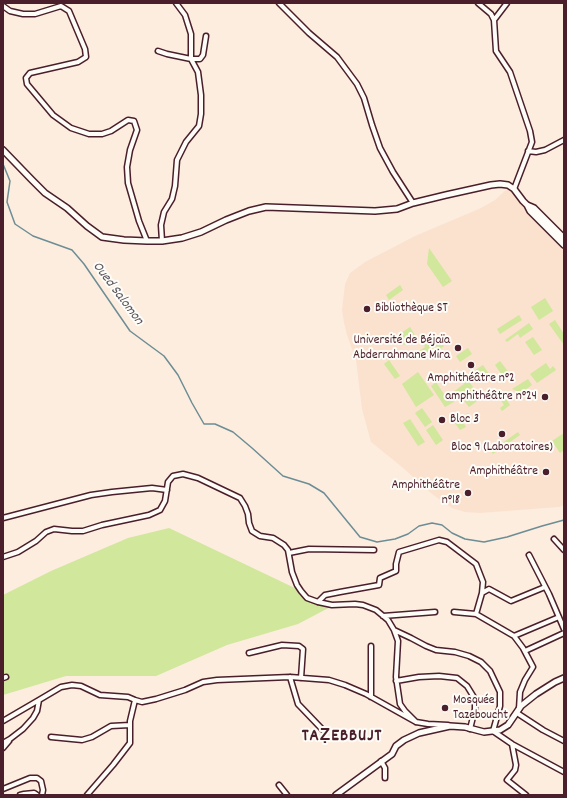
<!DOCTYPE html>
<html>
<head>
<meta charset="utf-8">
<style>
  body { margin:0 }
  #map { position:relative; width:567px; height:798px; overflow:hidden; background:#fceddf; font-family:Dekko,sans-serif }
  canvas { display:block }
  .frame { position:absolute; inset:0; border:4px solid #4a1f2b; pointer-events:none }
</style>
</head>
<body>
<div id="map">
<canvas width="567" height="798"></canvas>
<div class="frame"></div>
</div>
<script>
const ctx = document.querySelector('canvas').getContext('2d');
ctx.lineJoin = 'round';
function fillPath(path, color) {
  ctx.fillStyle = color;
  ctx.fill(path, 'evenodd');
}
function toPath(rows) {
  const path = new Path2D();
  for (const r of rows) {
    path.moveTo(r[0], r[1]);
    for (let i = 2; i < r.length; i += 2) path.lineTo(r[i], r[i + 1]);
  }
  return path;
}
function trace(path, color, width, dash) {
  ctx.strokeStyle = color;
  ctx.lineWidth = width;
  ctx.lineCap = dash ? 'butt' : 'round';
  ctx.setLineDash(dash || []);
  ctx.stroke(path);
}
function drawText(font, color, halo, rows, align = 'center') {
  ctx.font = font + ' Dekko,sans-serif';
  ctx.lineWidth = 4;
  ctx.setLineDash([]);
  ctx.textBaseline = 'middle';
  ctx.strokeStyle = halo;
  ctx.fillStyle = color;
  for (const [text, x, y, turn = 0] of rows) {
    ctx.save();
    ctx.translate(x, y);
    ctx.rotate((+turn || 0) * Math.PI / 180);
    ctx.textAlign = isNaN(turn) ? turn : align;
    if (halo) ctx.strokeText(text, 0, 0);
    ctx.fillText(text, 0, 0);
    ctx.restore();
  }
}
fillPath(toPath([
  [508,188,564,249,564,505,559,507,480,513,465,512,452,508,432,494,402,467,371,442,362,409,356,360,347,335,344,323,342,310,345,284,350,273,365,262,415,236,481,208,495,200]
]), '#fbe2ce');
fillPath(toPath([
  [429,248,452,281,443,287,427,264],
  [400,285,403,290,389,300,386,295],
  [545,298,553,311,539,320,531,307],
  [519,315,522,320,500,334,497,329],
  [555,320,564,334,564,345,549,324],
  [529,323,533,329,520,338,518,334,507,342,505,340],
  [410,327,416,337,404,345,398,335],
  [533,337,542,350,534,355,525,342],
  [430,338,435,345,441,341,444,346,439,350,436,346,419,358,419,351,425,347,423,343],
  [468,348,472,354,460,362,456,356],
  [389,360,400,376,395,379,384,364],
  [500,361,510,374,504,378,495,365],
  [546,363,550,369,553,366,556,370,537,383,530,374],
  [483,365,489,374,475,383,469,374],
  [418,372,434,395,416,407,402,384],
  [466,377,473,387,457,398,453,392,464,384,462,380],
  [528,379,532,385,521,393,512,389],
  [436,382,446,397,449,395,454,402,445,407,431,386],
  [473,389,480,399,469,407,461,397],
  [500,390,510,405,502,411,500,408,504,405,496,393],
  [422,408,432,422,425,427,415,413],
  [468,413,471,417,463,422,466,427,460,430,454,422],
  [410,419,425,442,418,446,403,423],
  [433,425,443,440,436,445,426,430],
  [518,432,520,435,493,454,491,451],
  [564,433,564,450,560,453,552,441],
  [169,528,301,591,307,598,336,604,298,624,227,645,156,676,66,676,3,695,3,595,51,571,128,538]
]), '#d1e79c');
trace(toPath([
  [3,164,10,181,7,202,15,224,33,236,72,250,84,264,130,331,164,356,178,375,192,403,204,424,215,424,233,432,252,448,283,476,309,484,324,493,360,537,377,542,395,539,408,534,419,526,432,523,442,525,452,533,465,539,484,542,507,537,542,526,564,520]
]), '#6d8d95', 1.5);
const minor = toPath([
  [279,3,309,33,337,57,357,84,364,98,372,125,380,148,393,172,413,203],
  [478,3,491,14,494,20,496,51,510,72,530,131,532,142,514,189],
  [3,6,10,11,23,14,35,14,61,6,69,11,85,49,86,57,78,62,30,73,26,78,27,84,53,115,71,128,89,134,102,134,111,131,128,120,134,121,137,130,130,150,127,167,128,183,139,221,147,241],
  [494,20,507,3],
  [158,51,167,54,191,59,200,59,203,55,206,36],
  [528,151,536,152,545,150,564,140],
  [162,241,161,225,164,212,172,199,175,186,177,160,186,142,199,126,201,114,201,95,198,72,191,59,191,34,185,15,176,3],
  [3,518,91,495,112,492,152,488,167,490],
  [554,539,564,550],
  [289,553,309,549,374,550],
  [529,555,549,594,564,629],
  [3,557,18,552,36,541,46,532,54,529,72,531,83,531,102,525,149,515,160,510,165,501,168,482,173,476,183,474,198,478,240,498,245,506,248,514,249,523,252,531,260,536,273,538,284,545,288,550,292,572,297,585,301,591,307,598,318,602,332,605,355,604,363,605,376,610,388,620,394,630,398,641,396,677,400,704,405,711,416,722],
  [318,602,325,595,340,592,379,585,380,578,396,571,396,564,399,552,439,540,447,542,476,564,483,582,482,593],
  [454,612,476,614,514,636,523,648,533,667,525,680,520,692,519,709],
  [476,614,482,593,489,589,511,601,545,587],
  [383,616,435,612],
  [394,630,411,638,426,646,436,650,455,652,469,656,481,662,490,671,500,692,500,706,493,731,512,744,564,772],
  [514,636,559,617],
  [525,651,564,633],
  [249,653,282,645,299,646,303,649,301,678],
  [290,677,298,704,322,729],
  [3,678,6,677],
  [396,681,419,677,439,676,457,678,467,686,475,699,475,709,470,729],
  [371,697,371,646],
  [517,713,543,730,564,741],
  [3,721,39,700],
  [51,737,82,740,92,737,111,726,130,725],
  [3,743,10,739,23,729,33,718,37,711,39,700,61,687,72,685,81,686,100,695,128,697,135,700,142,702,156,699,185,690,203,682,217,680,290,677,329,680,345,685,366,694,416,722,428,724,448,725],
  [512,744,516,765,515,770,507,780,526,795],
  [3,748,9,741],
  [381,761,385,768,385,778],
  [279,785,287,795],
  [3,789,30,778,37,778,41,781,43,790,42,795],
  [20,795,24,794,34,793,37,795],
  [87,795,113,765,130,743,130,721,135,700]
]);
const tertiary = toPath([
  [3,150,32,180,45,193,67,208,87,226,102,237,124,240,147,241,162,241,182,238,201,232,226,220,249,211,266,207,375,211,397,209,413,203,446,195,491,185,500,184,508,185,514,189,523,201,527,205,534,208,564,238],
  [527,205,530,211,564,245],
  [336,795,392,754,396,746,404,740,419,733,450,726,465,727,484,732,500,730,508,725,521,706,536,694,555,682,564,678]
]);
trace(minor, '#4a1f2b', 7);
trace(tertiary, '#4a1f2b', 8);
trace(minor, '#fdfcf7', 4);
trace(tertiary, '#fdfcf7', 5);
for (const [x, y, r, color] of [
  [367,309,4,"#4a1f2b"],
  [458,348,4,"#4a1f2b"],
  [471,365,4,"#4a1f2b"],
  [545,397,4,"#4a1f2b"],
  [442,420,4,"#4a1f2b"],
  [502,434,4,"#4a1f2b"],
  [546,472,4,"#4a1f2b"],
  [468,493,4,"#4a1f2b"],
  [445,708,4,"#4a1f2b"]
]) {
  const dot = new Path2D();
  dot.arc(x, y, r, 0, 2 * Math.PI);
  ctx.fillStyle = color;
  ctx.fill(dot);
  trace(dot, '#fdfcf7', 1.5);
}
drawText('13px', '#4a1f2b', '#fdfcf7', [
  ["Bibliothèque ST",375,309,"left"],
  ["Université de Béjaïa",450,341],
  ["Abderrahmane Mira",450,356],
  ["Amphithéâtre n°2",471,379,"center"],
  ["amphithéâtre n°24",537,397],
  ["Bloc 3",450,420,"left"],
  ["Bloc 9 (Laboratoires)",502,448,"center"],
  ["Amphithéâtre",538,472],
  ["Amphithéâtre",460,486],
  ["n°18",460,501],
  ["Mosquée",453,701,"left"],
  ["Tazeboucht",453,716,"left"]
], 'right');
drawText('italic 14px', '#5b5660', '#fdfcf7', [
  ["Oued Salomon",117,294,53]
]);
ctx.letterSpacing = '1px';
drawText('bold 17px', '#4a1f2b', '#fdfcf7', [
  ["TAẒEBBUJT",342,738]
]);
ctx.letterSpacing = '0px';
</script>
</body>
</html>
